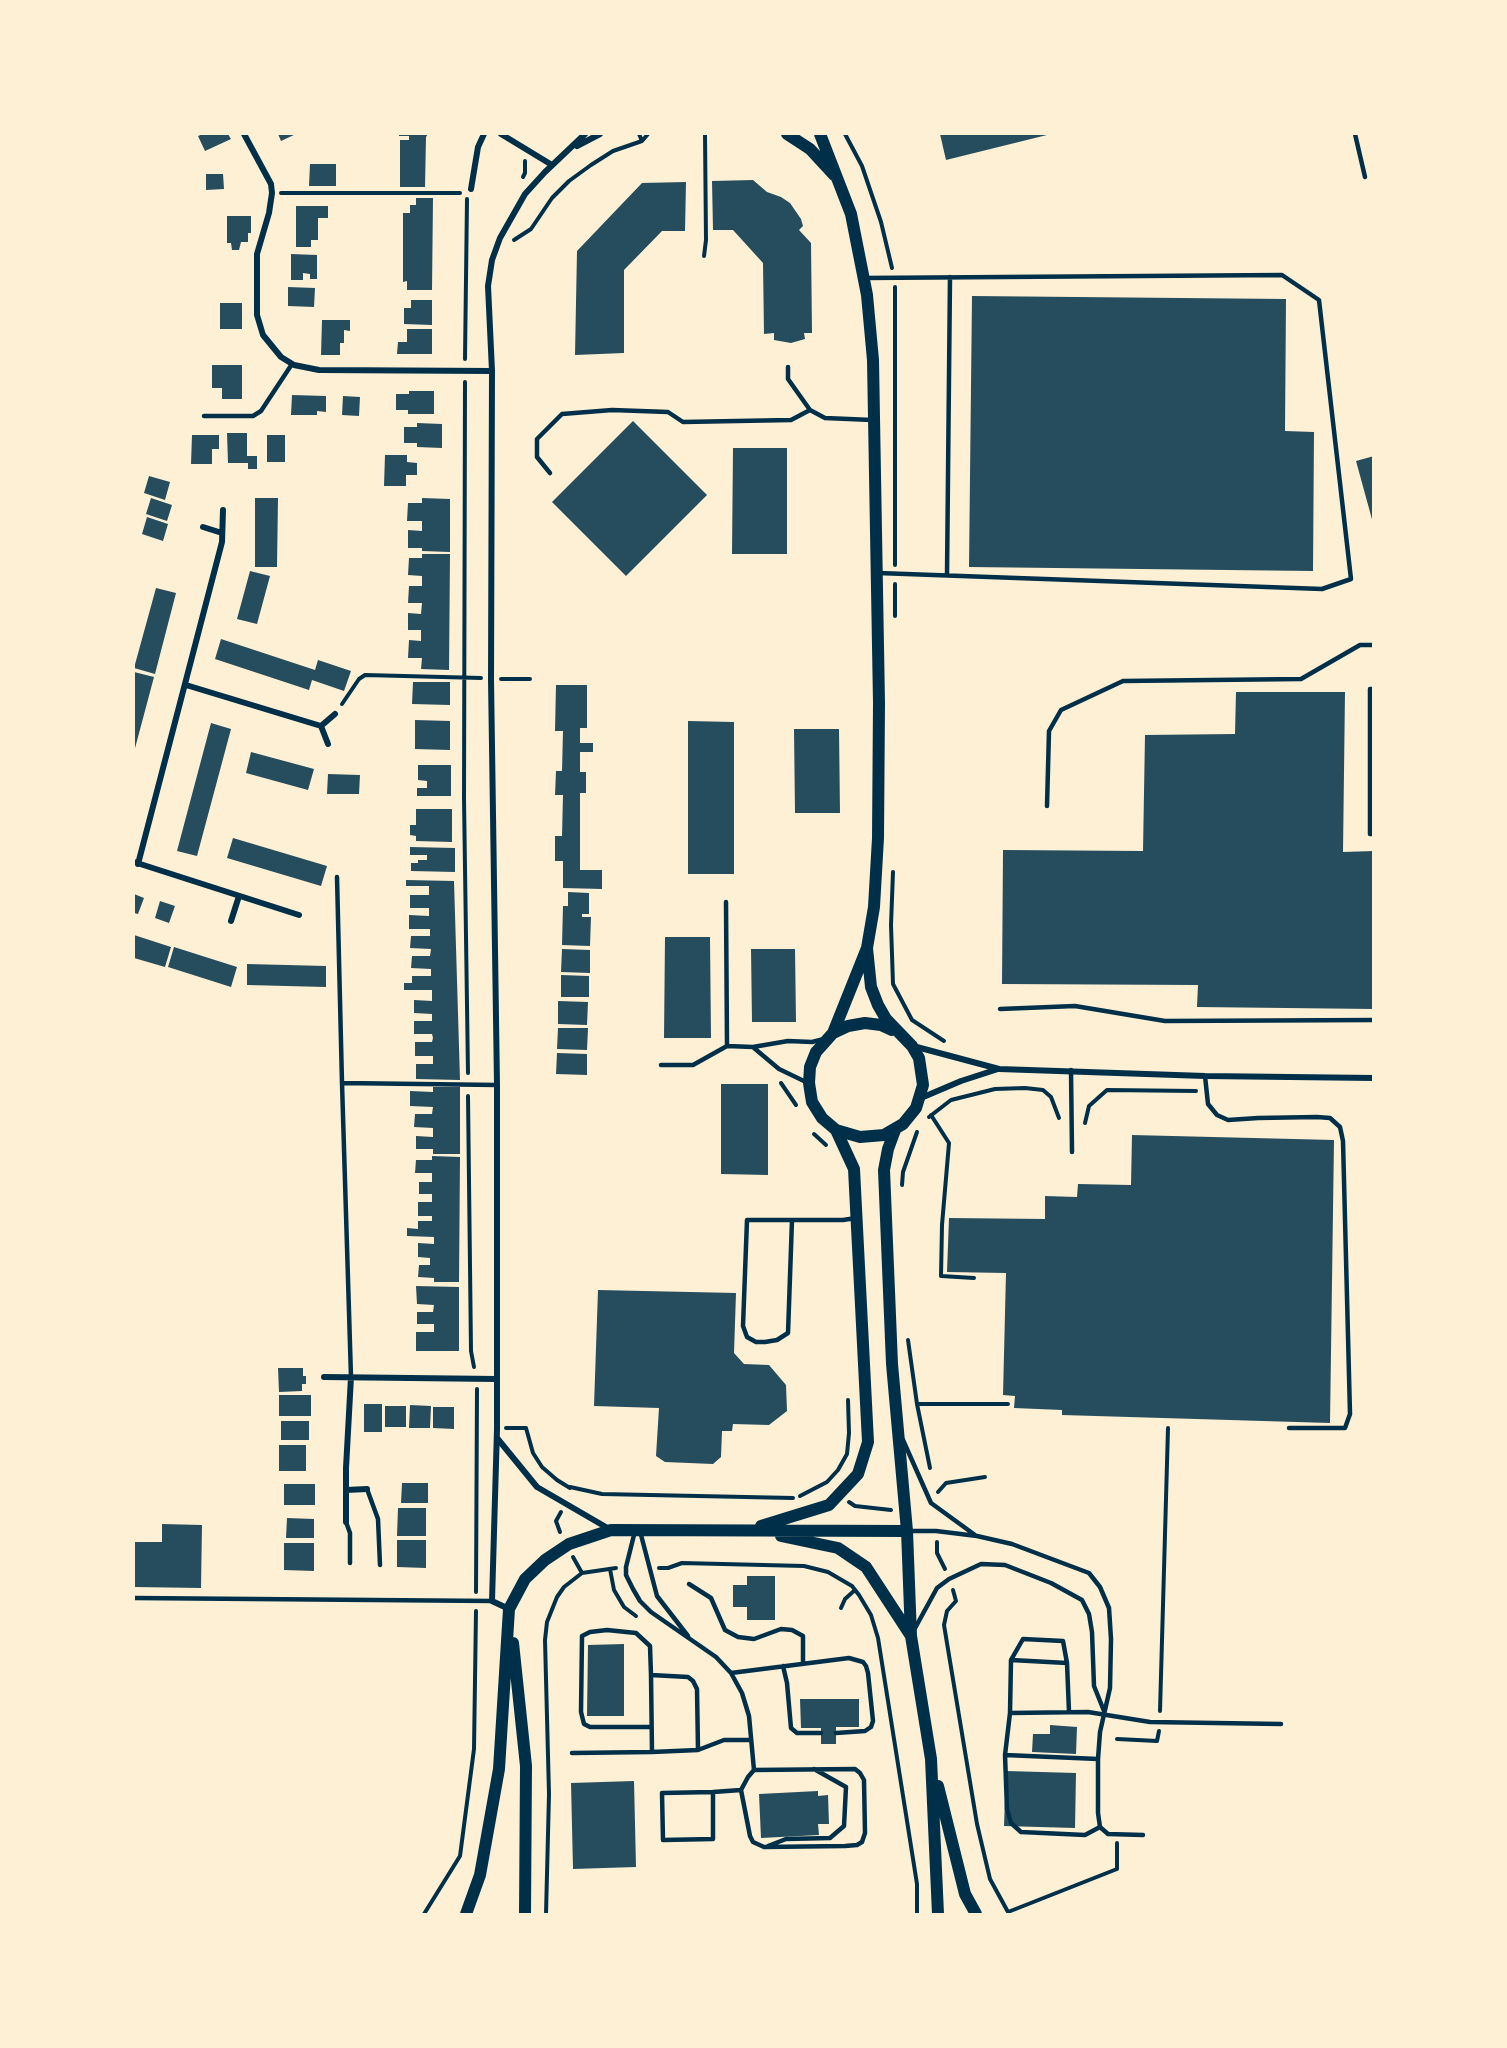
<!DOCTYPE html>
<html>
<head>
<meta charset="utf-8">
<style>
  body { margin:0 }
  #map { position:relative; width:1507px; height:2048px; overflow:hidden; background:#fdf0d5; font-family:Georgia,serif }
  canvas { display:block }
  .frame { position:absolute; inset:0; border:135px solid #fdf0d5; pointer-events:none }
</style>
</head>
<body>
<div id="map">
<canvas width="1507" height="2048"></canvas>
<div class="frame"></div>
</div>
<script>
const ctx = document.querySelector('canvas').getContext('2d');
ctx.lineJoin = 'round';
function fillPath(path, color) {
  ctx.fillStyle = color;
  ctx.fill(path, 'evenodd');
}
function toPath(rows) {
  const path = new Path2D();
  for (const r of rows) {
    path.moveTo(r[0], r[1]);
    for (let i = 2; i < r.length; i += 2) path.lineTo(r[i], r[i + 1]);
  }
  return path;
}
function trace(path, color, width, dash) {
  ctx.strokeStyle = color;
  ctx.lineWidth = width;
  ctx.lineCap = dash ? 'butt' : 'round';
  ctx.setLineDash(dash || []);
  ctx.stroke(path);
}
fillPath(toPath([
  [203,134,228,134,231,139,205,151,198,136],
  [278,134,296,134,281,141],
  [399,134,428,134,426,137,425,187,400,187,400,140,409,140,409,136,399,136],
  [940,134,1051,134,946,160],
  [310,164,336,164,336,186,309,186],
  [206,174,223,174,224,189,206,190],
  [753,180,767,192,781,197,790,203,801,219,803,226,799,230,811,243,812,333,804,333,805,339,791,343,774,340,774,333,764,334,763,263,733,230,713,230,712,181],
  [686,182,685,231,662,231,624,270,624,353,575,355,577,251,642,183],
  [416,198,433,198,432,290,407,290,407,281,403,282,403,213,410,213,410,205,416,205],
  [296,206,328,206,328,218,318,218,318,240,311,240,311,247,296,247],
  [227,216,251,216,251,233,248,233,248,242,241,242,239,250,232,250,231,243,227,243],
  [291,254,317,255,317,279,310,279,310,274,303,273,303,280,291,280],
  [288,287,315,288,314,307,288,306],
  [972,296,1286,299,1285,431,1314,432,1313,571,969,567],
  [411,300,432,300,432,325,404,324,404,308,411,308],
  [220,303,242,303,242,329,220,329],
  [322,320,350,320,350,331,344,330,344,343,340,343,340,355,321,355],
  [407,329,432,329,432,354,397,354,398,342,407,342],
  [212,365,242,365,242,399,222,399,222,388,212,388],
  [409,391,434,391,434,414,408,414,408,410,396,410,396,394,409,394],
  [292,395,326,396,326,412,317,411,317,415,291,415],
  [343,396,360,397,359,416,342,415],
  [633,421,707,495,626,576,552,502],
  [417,423,442,424,442,448,417,447,417,443,404,443,404,427,417,427],
  [227,433,247,433,247,456,257,456,257,469,248,469,248,463,228,463],
  [192,435,219,435,219,449,212,449,212,464,191,464],
  [267,435,285,435,285,462,267,462],
  [733,448,787,448,787,554,732,554],
  [385,455,407,455,407,462,417,463,417,475,406,475,406,486,384,486],
  [1374,456,1374,523,1373,523,1356,461],
  [149,476,170,482,165,500,144,493],
  [151,498,172,505,167,521,146,514],
  [255,498,278,498,277,567,255,567],
  [422,498,450,499,450,552,422,551,422,548,408,548,408,530,422,531,422,521,407,521,408,503,422,503],
  [147,517,168,524,163,541,142,534],
  [422,554,450,554,449,670,421,669,422,658,408,658,409,640,421,641,421,630,408,630,408,613,421,614,422,603,408,603,409,586,422,586,422,576,408,575,409,558,422,558],
  [250,571,270,576,257,624,237,619],
  [156,588,176,593,155,674,134,668],
  [221,639,315,670,318,660,351,671,344,691,312,680,309,690,215,659],
  [134,672,154,677,134,752],
  [413,682,450,682,450,705,412,704],
  [556,685,587,685,587,728,580,728,580,743,593,743,593,752,580,752,580,772,586,772,586,793,580,793,580,870,602,870,602,889,563,888,563,861,555,861,555,836,562,836,563,795,555,795,556,771,562,771,563,731,555,731],
  [1236,692,1345,692,1343,852,1374,851,1374,1009,1197,1007,1198,985,1002,984,1003,850,1143,851,1145,735,1235,734],
  [415,720,450,721,450,750,415,749],
  [688,721,734,722,734,874,688,874],
  [211,723,231,729,197,856,177,851],
  [794,729,839,729,840,813,795,813],
  [251,752,314,769,308,790,246,773],
  [418,765,451,765,451,796,417,796,417,788,427,788,427,781,418,780],
  [328,774,360,775,359,794,327,794],
  [416,809,452,809,452,842,416,841,416,836,410,835,410,825,416,825],
  [233,838,327,866,321,886,227,858],
  [410,847,455,848,455,872,411,871,411,863,418,863,418,860,427,860,427,855,410,855],
  [406,880,454,881,460,1080,416,1079,416,1064,433,1064,433,1056,415,1056,415,1042,432,1042,433,1038,432,1034,414,1034,414,1021,432,1021,432,1014,414,1013,414,1000,432,1001,432,990,404,990,404,983,412,983,412,976,431,976,431,969,411,968,412,956,430,956,431,949,410,948,411,936,430,936,430,929,409,929,409,915,429,916,429,908,410,908,410,895,429,895,429,886,406,886],
  [568,892,589,893,589,914,582,914,582,917,591,917,590,946,562,945,563,906,568,906],
  [134,894,144,898,138,914,134,913],
  [160,901,175,906,169,923,155,918],
  [134,935,171,947,165,967,134,958],
  [665,937,710,937,711,1038,664,1038],
  [174,947,237,967,231,987,168,967],
  [562,949,590,950,590,973,561,972],
  [751,949,795,949,796,1022,752,1022],
  [247,964,326,966,326,987,247,985],
  [561,975,589,976,589,997,561,997],
  [558,1001,588,1002,587,1025,558,1024],
  [558,1028,588,1028,587,1050,557,1049],
  [557,1053,587,1054,587,1075,556,1074],
  [721,1084,768,1084,768,1175,721,1174],
  [433,1087,460,1087,460,1154,433,1154,433,1149,416,1149,416,1136,433,1137,433,1128,414,1127,415,1114,432,1114,433,1107,410,1106,410,1091,433,1092],
  [1132,1135,1334,1140,1330,1423,1062,1415,1062,1410,1014,1408,1015,1396,1003,1395,1006,1273,947,1272,949,1218,1045,1219,1045,1196,1077,1197,1078,1184,1131,1185],
  [432,1156,460,1157,459,1282,434,1282,434,1278,418,1277,419,1265,430,1265,430,1258,418,1257,418,1243,434,1244,434,1237,407,1236,407,1228,418,1229,418,1221,432,1221,432,1216,418,1216,418,1202,432,1202,432,1194,419,1194,419,1182,432,1182,432,1173,415,1173,416,1160,432,1160],
  [416,1286,459,1287,459,1351,416,1351,416,1332,434,1332,434,1324,417,1324,417,1312,433,1312,434,1305,417,1304],
  [598,1290,736,1293,734,1353,744,1364,769,1365,786,1385,787,1411,769,1425,733,1424,732,1431,722,1431,721,1457,713,1464,665,1462,656,1456,659,1408,594,1406],
  [278,1368,303,1368,303,1376,306,1376,306,1384,302,1384,302,1391,279,1392],
  [279,1395,311,1395,311,1416,279,1416],
  [364,1404,382,1404,382,1432,364,1432],
  [410,1405,431,1406,430,1428,409,1428],
  [385,1406,406,1406,406,1427,385,1427],
  [433,1407,454,1407,454,1429,433,1428],
  [281,1421,309,1421,309,1440,281,1440],
  [279,1445,306,1445,306,1471,279,1471],
  [402,1483,428,1483,428,1503,401,1503],
  [284,1484,315,1484,315,1505,284,1505],
  [398,1508,426,1508,426,1536,397,1536],
  [287,1518,314,1519,314,1538,286,1538],
  [162,1524,202,1525,201,1588,134,1587,134,1542,162,1542],
  [397,1540,426,1540,426,1568,397,1567],
  [284,1543,314,1543,314,1571,284,1570],
  [747,1576,775,1576,775,1620,747,1620,747,1607,733,1607,733,1585,747,1585],
  [624,1644,624,1716,587,1716,588,1645],
  [800,1699,859,1699,859,1727,836,1727,836,1744,821,1744,821,1728,801,1728],
  [1050,1725,1077,1727,1076,1754,1032,1752,1033,1734,1050,1734],
  [1006,1771,1076,1773,1075,1828,1004,1826],
  [634,1781,636,1867,573,1869,571,1783],
  [818,1791,818,1796,828,1795,829,1824,818,1824,819,1835,761,1838,759,1794]
]), '#264d5e');
trace(toPath([
  [845,134,862,166,881,222,892,268],
  [642,141,648,134],
  [523,177,525,173,525,161],
  [281,193,460,193],
  [514,240,531,229,552,198,569,181,591,165,613,151,642,141,639,134],
  [704,256,706,240,705,134],
  [465,359,467,199],
  [465,382,464,799,468,1073],
  [895,565,895,287],
  [895,584,895,616],
  [501,679,530,679],
  [342,704,359,679,365,675,481,678],
  [893,872,891,925,893,984,912,1020,944,1041],
  [781,1083,796,1105],
  [468,1096,471,1351,474,1367],
  [931,1115,949,1143,942,1225,941,1276,974,1278],
  [929,1117,951,1100,995,1089,1025,1088,1043,1090,1051,1097,1059,1118],
  [1085,1123,1089,1106,1107,1090,1196,1091],
  [814,1134,826,1145],
  [902,1185,903,1172,917,1132],
  [908,1340,917,1404,930,1468],
  [917,1404,1008,1404],
  [506,1428,526,1428,533,1453,542,1467,557,1480,570,1488],
  [570,1487,602,1494,793,1498],
  [938,1492,946,1483,985,1477],
  [800,1496,827,1482,838,1470,847,1454,849,1433,848,1400],
  [849,1502,855,1506,891,1510],
  [560,1532,556,1521,561,1512],
  [937,1542,937,1553,945,1569],
  [659,1568,668,1568,682,1563,804,1566,828,1572,852,1586,859,1595,871,1615,878,1638,917,1884,917,1914],
  [610,1569,614,1590,624,1607,636,1616],
  [582,1573,616,1568],
  [953,1590,956,1601,947,1611,944,1625,977,1824,990,1879,1008,1912,1117,1869,1117,1843],
  [476,1592,477,1389],
  [841,1608,845,1599,855,1590],
  [1160,1711,1168,1428],
  [1117,1739,1157,1741,1159,1731],
  [424,1914,460,1856,474,1749,476,1611],
  [546,1914,549,1794,545,1640,547,1622,557,1597,564,1587,582,1573,573,1557]
]), '#003049', 4);
trace(toPath([
  [1355,134,1365,177],
  [864,278,1282,275,1319,300,1351,579,1322,589,878,573],
  [788,367,788,379,810,410,825,418,872,420],
  [204,416,253,416,261,411,292,364],
  [550,473,537,457,537,439,562,414,612,410,668,412,683,422,791,420,810,410],
  [947,575,950,277],
  [1374,689,1370,689,1370,834,1374,834],
  [1047,806,1049,731,1061,710,1123,681,1301,679,1360,645,1374,645],
  [337,877,342,1083,351,1377],
  [726,902,727,1046],
  [1000,1009,1075,1006,1165,1021,1374,1020],
  [754,1048,779,1069,806,1082],
  [661,1065,693,1065,727,1046,753,1047,788,1041,812,1042,824,1039],
  [1071,1070,1072,1152],
  [1205,1076,1208,1104,1217,1115,1228,1120,1258,1118,1317,1117,1330,1118,1340,1127,1343,1141,1350,1414,1345,1428,1289,1428],
  [342,1083,497,1085],
  [792,1220,788,1333,777,1340,765,1342,756,1342,747,1337,743,1326,747,1220,843,1220,856,1218],
  [903,1440,931,1503,975,1535],
  [367,1489,378,1519,380,1565],
  [346,1522,350,1533,350,1563],
  [635,1531,626,1567,626,1575,633,1589,640,1601,651,1612,716,1657,731,1673,742,1693,749,1716,754,1770,748,1777,741,1790,713,1792,713,1839,663,1840,662,1793,713,1792],
  [640,1531,657,1596,688,1636],
  [907,1531,936,1531,977,1536,1012,1544,1089,1573,1100,1587,1109,1608,1111,1639,1110,1688,1100,1732,1098,1759,1098,1813,1100,1827,1108,1834,1143,1835],
  [689,1584,711,1598,725,1630,738,1637,754,1639,781,1629,792,1630,803,1636,803,1663],
  [134,1598,492,1601],
  [914,1630,937,1588,949,1579,981,1564,1005,1565,1051,1583,1082,1600,1089,1614,1092,1632,1094,1686,1104,1711],
  [1011,1660,1067,1663],
  [783,1666,787,1683,791,1728,797,1733,821,1733],
  [731,1673,849,1658,863,1662,866,1666,868,1673,873,1721,871,1727,865,1731,836,1733],
  [651,1675,650,1646,636,1633,607,1630,590,1632,582,1636,581,1712,584,1724,590,1727,651,1727],
  [1069,1712,1067,1663,1063,1641,1023,1639,1011,1660,1010,1713,1005,1755,1007,1809,1011,1823,1021,1832,1085,1835,1100,1827],
  [1010,1713,1088,1712,1150,1722,1281,1724],
  [698,1750,697,1689,693,1681,688,1677,651,1675,652,1752,698,1750,724,1740,751,1740],
  [572,1753,652,1752],
  [1005,1755,1098,1759],
  [741,1790,750,1836,753,1842,764,1847,845,1846,857,1845,862,1842,865,1833,864,1780,860,1773,855,1769,754,1770],
  [768,1846,786,1839,830,1838,844,1826,846,1787,814,1769]
]), '#003049', 4.5);
trace(toPath([
  [244,134,271,184,272,193,269,213,257,254,257,315,263,335,281,357,294,365,319,370,492,371],
  [501,134,552,165],
  [577,146,600,134],
  [471,189,478,147,484,134],
  [203,527,222,533],
  [186,685,321,726,335,714],
  [321,726,328,744],
  [134,862,299,915],
  [138,864,222,542,223,510],
  [231,921,239,896],
  [913,1046,999,1069,1205,1076,1374,1078],
  [921,1098,961,1081,998,1069],
  [324,1377,496,1379],
  [497,1438,537,1487,611,1530],
  [346,1490,367,1489],
  [346,1522,346,1468,351,1377],
  [509,1609,492,1601,497,1429,497,1085,491,679,492,371,488,286,492,260,500,238,525,194,545,172,585,134]
]), '#003049', 6);
trace(toPath([
  [787,134,810,149,834,175],
  [820,134,851,214,867,295,873,360,879,703,878,838,874,907,867,948,833,1033,816,1052,810,1067,809,1083,812,1102,822,1118,836,1130,860,1137,884,1135,903,1124,916,1108,923,1085,919,1058,912,1046,886,1019,878,1005,871,987,867,948],
  [833,1033,848,1026,865,1023,881,1025,892,1030],
  [895,1130,888,1149,884,1170,892,1364,907,1531,911,1636,931,1759,938,1914],
  [761,1526,829,1505,858,1474,868,1442,854,1169,836,1130],
  [781,1536,838,1548,866,1567,911,1636],
  [513,1643,526,1766,525,1914],
  [938,1786,965,1894,976,1914],
  [466,1914,480,1875,499,1769,509,1609,525,1579,545,1560,569,1544,611,1530,907,1531]
]), '#003049', 12);
</script>
</body>
</html>
